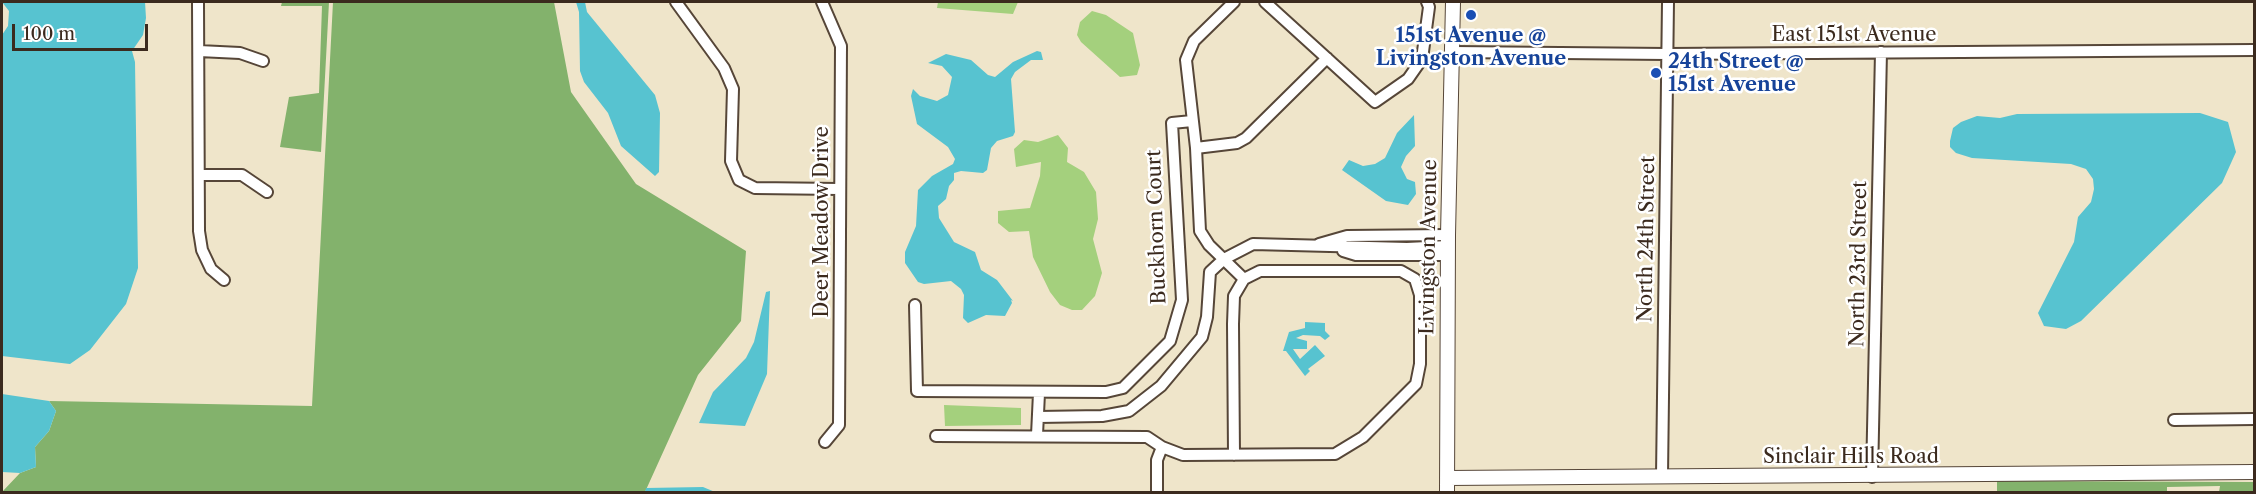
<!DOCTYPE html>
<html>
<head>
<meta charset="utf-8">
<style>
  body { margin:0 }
  #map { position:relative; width:2256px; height:494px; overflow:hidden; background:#efe5ca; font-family:"Libre Caslon Text",serif }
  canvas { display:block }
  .frame { position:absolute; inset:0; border:3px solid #3b2a1e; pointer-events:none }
  .scale { position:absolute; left:12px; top:24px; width:136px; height:27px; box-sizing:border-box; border:3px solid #3b2a1e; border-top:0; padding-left:8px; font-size:18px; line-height:21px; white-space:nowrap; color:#3b2a1e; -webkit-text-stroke:4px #fff; paint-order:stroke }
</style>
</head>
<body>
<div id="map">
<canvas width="2256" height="494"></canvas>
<div class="frame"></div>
<div class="scale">100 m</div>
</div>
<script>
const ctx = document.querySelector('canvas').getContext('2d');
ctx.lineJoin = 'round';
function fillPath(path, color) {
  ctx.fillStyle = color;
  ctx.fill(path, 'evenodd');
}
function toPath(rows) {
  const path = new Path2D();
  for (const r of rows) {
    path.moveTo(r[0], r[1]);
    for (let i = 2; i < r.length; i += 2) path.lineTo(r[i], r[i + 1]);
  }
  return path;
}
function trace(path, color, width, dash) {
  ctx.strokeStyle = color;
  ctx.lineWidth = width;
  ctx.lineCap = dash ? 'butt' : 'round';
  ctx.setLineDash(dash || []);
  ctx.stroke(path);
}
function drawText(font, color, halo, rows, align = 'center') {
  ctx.font = font + ' "Libre Caslon Text",serif';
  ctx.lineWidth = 5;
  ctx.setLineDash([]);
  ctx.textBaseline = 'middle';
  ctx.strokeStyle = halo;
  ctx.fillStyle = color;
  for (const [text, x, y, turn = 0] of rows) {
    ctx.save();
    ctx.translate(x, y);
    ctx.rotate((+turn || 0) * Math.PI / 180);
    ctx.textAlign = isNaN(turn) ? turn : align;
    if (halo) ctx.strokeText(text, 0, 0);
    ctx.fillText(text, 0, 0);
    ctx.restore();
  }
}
fillPath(toPath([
  [938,2,1018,2,1013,14,937,8],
  [1092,11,1106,15,1133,33,1140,65,1137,75,1120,77,1081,42,1077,35,1080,22],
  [1058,135,1068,148,1067,162,1084,172,1096,192,1098,219,1093,239,1102,273,1095,296,1082,310,1072,310,1060,305,1050,292,1033,257,1029,231,1009,232,998,223,998,211,1030,208,1040,176,1041,162,1016,167,1014,149,1024,140,1038,142],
  [944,405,1021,408,1021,425,945,426]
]), '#a4d07d');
fillPath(toPath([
  [282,2,329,2,321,152,280,147,289,97,319,93,322,6,281,6],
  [333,2,554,2,571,92,636,184,746,251,741,321,698,375,645,492,2,492,20,473,36,467,35,447,49,431,56,411,49,401,312,406],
  [1997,481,2254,482,2254,492,2219,492,2220,486,2167,487,2167,492,1997,492]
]), '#83b26c');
fillPath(toPath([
  [2,2,145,2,146,18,143,35,132,51,135,62,138,268,126,304,90,350,70,364,2,356,2,35,8,26,9,11],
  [576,2,585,2,587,12,655,95,660,113,659,172,655,176,621,146,608,113,584,82,580,71,579,12],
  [1037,51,1041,52,1043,60,1031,60,1015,72,1011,79,1015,132,1013,136,997,141,991,148,987,170,983,173,961,171,954,173,954,180,949,186,946,199,938,206,939,218,954,242,975,252,981,270,997,280,1013,301,1011,300,1012,303,1005,316,986,315,968,323,963,318,964,295,961,289,951,281,924,284,918,282,905,263,905,252,916,226,918,190,932,176,953,164,955,159,948,147,917,124,911,96,913,89,920,96,937,101,948,95,952,77,942,66,928,63,946,54,971,60,988,75,995,77,1013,62],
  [2200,113,2228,122,2236,152,2222,183,2081,321,2066,329,2044,326,2038,313,2074,242,2078,217,2091,202,2094,189,2093,179,2086,169,2071,164,1972,158,1956,153,1950,147,1950,141,1953,128,1961,122,1977,116,2000,118,2017,114],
  [1414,115,1415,146,1406,156,1401,167,1407,179,1415,182,1416,194,1408,205,1386,201,1342,170,1349,160,1363,166,1375,164,1385,158,1397,133],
  [770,291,767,374,745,426,699,423,713,392,746,358,754,342,766,292],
  [1305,322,1325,323,1325,331,1330,336,1325,340,1320,336,1303,335,1296,338,1307,341,1307,349,1293,349,1300,359,1315,345,1325,356,1308,369,1310,371,1305,376,1286,351,1283,351,1289,332,1305,328],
  [2,394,49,401,56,411,49,431,35,447,36,467,20,473,2,472],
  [703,487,715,492,645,492,646,488]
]), '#57c3d0');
const minor = toPath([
  [198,2,199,231,202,250,211,269,224,280],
  [676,2,724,68,733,89,731,161,739,180,755,188,839,189],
  [822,2,841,46,839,425,825,442],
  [1265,2,1375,102,1408,79,1422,59,1429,7,1427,2],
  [199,51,240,53,263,61],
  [1453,52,1667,54,2254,50],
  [1196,148,1237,143,1246,138,1327,58],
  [200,175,242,175,267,192],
  [1319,244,1347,236,1448,235],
  [1343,251,1356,255,1448,255],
  [915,305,917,391,1106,392,1123,388,1170,341,1182,300,1172,123,1192,121],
  [1038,417,1102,416,1129,411,1161,386,1202,337,1207,317,1210,272,1224,259,1253,244,1407,248,1448,246],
  [2174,420,2254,419],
  [1037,435,1039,393],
  [936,436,1147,437,1162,447,1183,455,1335,454,1363,437,1416,384,1420,364,1420,295,1415,279,1401,271,1260,271,1244,279,1209,245,1200,231,1196,148,1186,60,1194,41,1234,2],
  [1234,455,1233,324,1234,296,1244,279],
  [1662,476,1668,2],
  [1872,477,1881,52],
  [1157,492,1157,460,1162,447]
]);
const tertiary = toPath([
  [1447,478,2254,472],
  [1447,492,1448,235,1453,2]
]);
trace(minor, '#564638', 14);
trace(tertiary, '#564638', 16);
trace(minor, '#fff', 10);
trace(tertiary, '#fff', 14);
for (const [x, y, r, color] of [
  [1471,15,6,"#1a4fb4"],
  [1656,73,6,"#1a4fb4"]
]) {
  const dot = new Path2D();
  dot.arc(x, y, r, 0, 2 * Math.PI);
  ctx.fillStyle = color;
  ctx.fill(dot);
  trace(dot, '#fff', 2);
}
drawText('20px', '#3b2a1e', '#fff', [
  ["East 151st Avenue",1854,35],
  ["Deer Meadow Drive",822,222,-90],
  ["Buckhorn Court",1157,227,-92],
  ["North 24th Street",1647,239,-89],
  ["Livingston Avenue",1429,247,-89],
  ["North 23rd Street",1859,264,-89],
  ["Sinclair Hills Road",1851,457]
]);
drawText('bold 20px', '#164399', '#fff', [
  ["151st Avenue @",1471,36],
  ["Livingston Avenue",1471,59],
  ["24th Street @",1668,62,"left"],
  ["151st Avenue",1668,85,"left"]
]);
</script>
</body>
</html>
